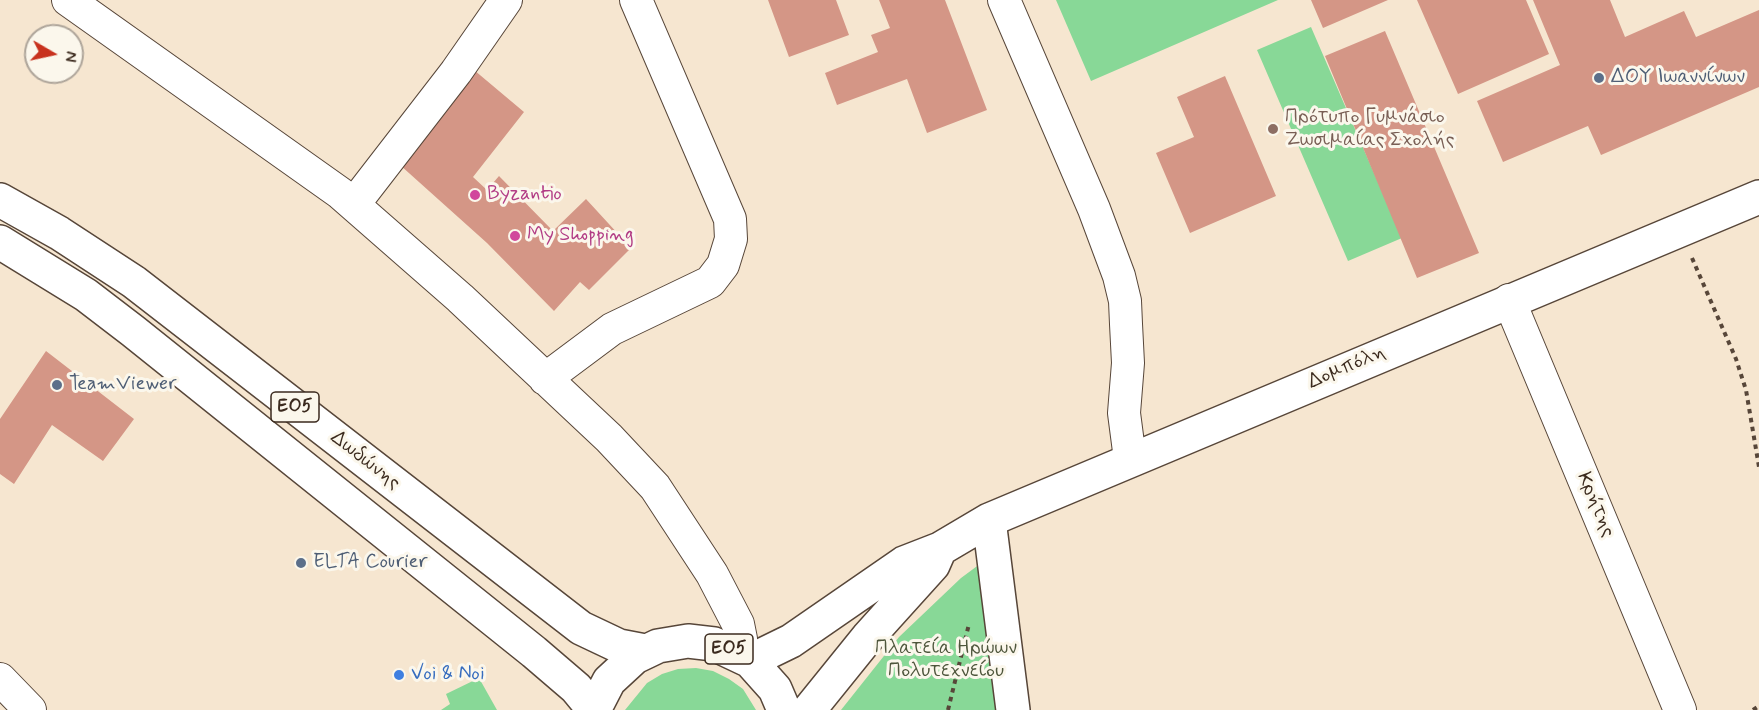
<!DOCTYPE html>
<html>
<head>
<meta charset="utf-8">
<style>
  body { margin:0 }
  #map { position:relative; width:1759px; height:710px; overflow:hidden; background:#f6e6d0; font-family:Mynerve,sans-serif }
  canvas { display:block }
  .north { position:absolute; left:24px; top:24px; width:60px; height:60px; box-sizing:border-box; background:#fbf7ec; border:2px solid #aea59a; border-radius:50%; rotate:99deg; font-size:16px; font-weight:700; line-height:24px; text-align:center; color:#3b2a1e }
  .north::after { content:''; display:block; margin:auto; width:21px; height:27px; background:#c8321e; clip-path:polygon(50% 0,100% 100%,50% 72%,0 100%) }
</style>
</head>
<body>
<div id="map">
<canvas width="1759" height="710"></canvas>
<div class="north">N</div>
</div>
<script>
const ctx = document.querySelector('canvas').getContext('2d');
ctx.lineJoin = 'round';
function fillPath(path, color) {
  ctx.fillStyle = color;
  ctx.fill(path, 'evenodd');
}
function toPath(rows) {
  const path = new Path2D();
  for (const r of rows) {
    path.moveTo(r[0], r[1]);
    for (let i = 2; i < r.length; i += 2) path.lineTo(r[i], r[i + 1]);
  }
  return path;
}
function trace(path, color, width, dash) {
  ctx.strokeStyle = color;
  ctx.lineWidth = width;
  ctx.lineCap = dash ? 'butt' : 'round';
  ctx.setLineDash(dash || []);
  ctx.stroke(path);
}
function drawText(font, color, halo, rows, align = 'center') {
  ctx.font = font + ' Mynerve,sans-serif';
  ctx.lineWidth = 6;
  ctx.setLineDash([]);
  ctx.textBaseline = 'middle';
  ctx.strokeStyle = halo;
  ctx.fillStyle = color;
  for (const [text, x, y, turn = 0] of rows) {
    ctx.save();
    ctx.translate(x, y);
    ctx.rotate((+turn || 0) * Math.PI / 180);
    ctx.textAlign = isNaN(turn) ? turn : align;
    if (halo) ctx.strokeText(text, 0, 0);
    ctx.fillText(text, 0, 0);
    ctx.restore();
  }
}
fillPath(toPath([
  [1056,0,1278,0,1091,81],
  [1311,27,1402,238,1348,261,1257,50],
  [984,561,1002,710,841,710,899,637,961,578],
  [696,668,713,671,729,679,743,689,756,710,625,710,647,683,662,674,678,669],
  [479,678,497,710,441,710,450,704,446,694]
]), '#88d897');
fillPath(toPath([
  [768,0,836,0,849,35,789,57],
  [879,0,945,0,987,110,927,133,907,79,837,105,825,73,878,52,871,35,890,28],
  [1311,0,1388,0,1323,28],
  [1417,0,1526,0,1549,54,1458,94],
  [1533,0,1610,0,1625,37,1684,11,1696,37,1759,10,1759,87,1601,155,1588,126,1503,162,1477,101,1560,65],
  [1385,31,1479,253,1417,278,1325,56],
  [474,70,524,112,473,177,487,190,499,176,553,231,586,199,631,248,589,290,580,282,554,311,487,243,400,165],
  [1225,76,1276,196,1190,233,1156,153,1194,137,1177,97],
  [46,351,134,419,103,461,52,425,14,484,0,474,0,419]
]), '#d49686');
const minor = toPath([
  [68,0,340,193,460,298,609,438,655,487,712,574,738,624,741,639,739,654],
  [1004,0,1094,209,1119,276,1125,301,1126,324,1128,363,1124,413,1130,459],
  [354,204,456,72,506,0],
  [1509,300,1680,710],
  [545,379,612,329,710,282,723,265,731,239,730,219,636,0],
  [0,679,30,710]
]);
const major = toPath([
  [0,200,59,233,134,282,581,628,619,646,645,651],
  [0,242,86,295,133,331,534,652,576,688,594,710],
  [989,520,1013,710],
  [750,661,791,641,904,563,940,549,989,520,1759,197],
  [594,710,609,681,635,657,658,646,688,641,714,644,750,661,775,689,784,710],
  [809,710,868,637,933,565,940,549]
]);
trace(minor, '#574639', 34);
trace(major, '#574639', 36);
trace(toPath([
  [1692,258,1736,359,1746,390,1759,467],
  [948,710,969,624],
  [1753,710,1759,706]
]), '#574639', 4, [4.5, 4.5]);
trace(minor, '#fff', 32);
trace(major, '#fff', 33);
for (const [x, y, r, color] of [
  [1599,78,6,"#5c6f8a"],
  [1273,129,6,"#8d6e63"],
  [475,195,6,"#d1479c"],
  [515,236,6,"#d1479c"],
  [57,385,6,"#5c6f8a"],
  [301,563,6,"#5c6f8a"],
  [399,675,6,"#3f7fe0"]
]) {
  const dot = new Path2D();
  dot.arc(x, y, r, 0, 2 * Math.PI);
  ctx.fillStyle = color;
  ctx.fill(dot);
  trace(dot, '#fbf7ec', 2);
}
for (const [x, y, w] of [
  [295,407,48],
  [729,649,48]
]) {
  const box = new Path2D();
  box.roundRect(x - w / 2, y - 15, w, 30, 4.5);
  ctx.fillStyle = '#fbf7ec';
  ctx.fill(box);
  trace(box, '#3b2a1e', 1.5);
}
drawText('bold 18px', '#3b2a1e', null, [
  ["ΕΟ5",295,407],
  ["ΕΟ5",729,649]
]);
drawText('20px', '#4e5e75', '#fbf7ec', [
  ["ΔΟΥ Ιωαννίνων",1611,78],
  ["TeamViewer",69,385],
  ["ELTA Courier",313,563]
], 'left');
drawText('20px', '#785e54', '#fbf7ec', [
  ["Πρότυπο Γυμνάσιο",1285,118],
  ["Ζωσιμαίας Σχολής",1285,141]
], 'left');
drawText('20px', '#b23c85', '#fbf7ec', [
  ["Byzantio",487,195],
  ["My Shopping",527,236]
], 'left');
drawText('20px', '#3b2a1e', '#fbf7ec', [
  ["Δομπόλη",1347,368,-23],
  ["Δωδώνης",365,461,38],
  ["Κρήτης",1595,505,67]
]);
drawText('20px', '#4e563c', '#fbf7ec', [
  ["Πλατεία Ηρώων",946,649],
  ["Πολυτεχνείου",946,672]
]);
drawText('20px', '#366cbe', '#fbf7ec', [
  ["Voi & Noi",411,675]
], 'left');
</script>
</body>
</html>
